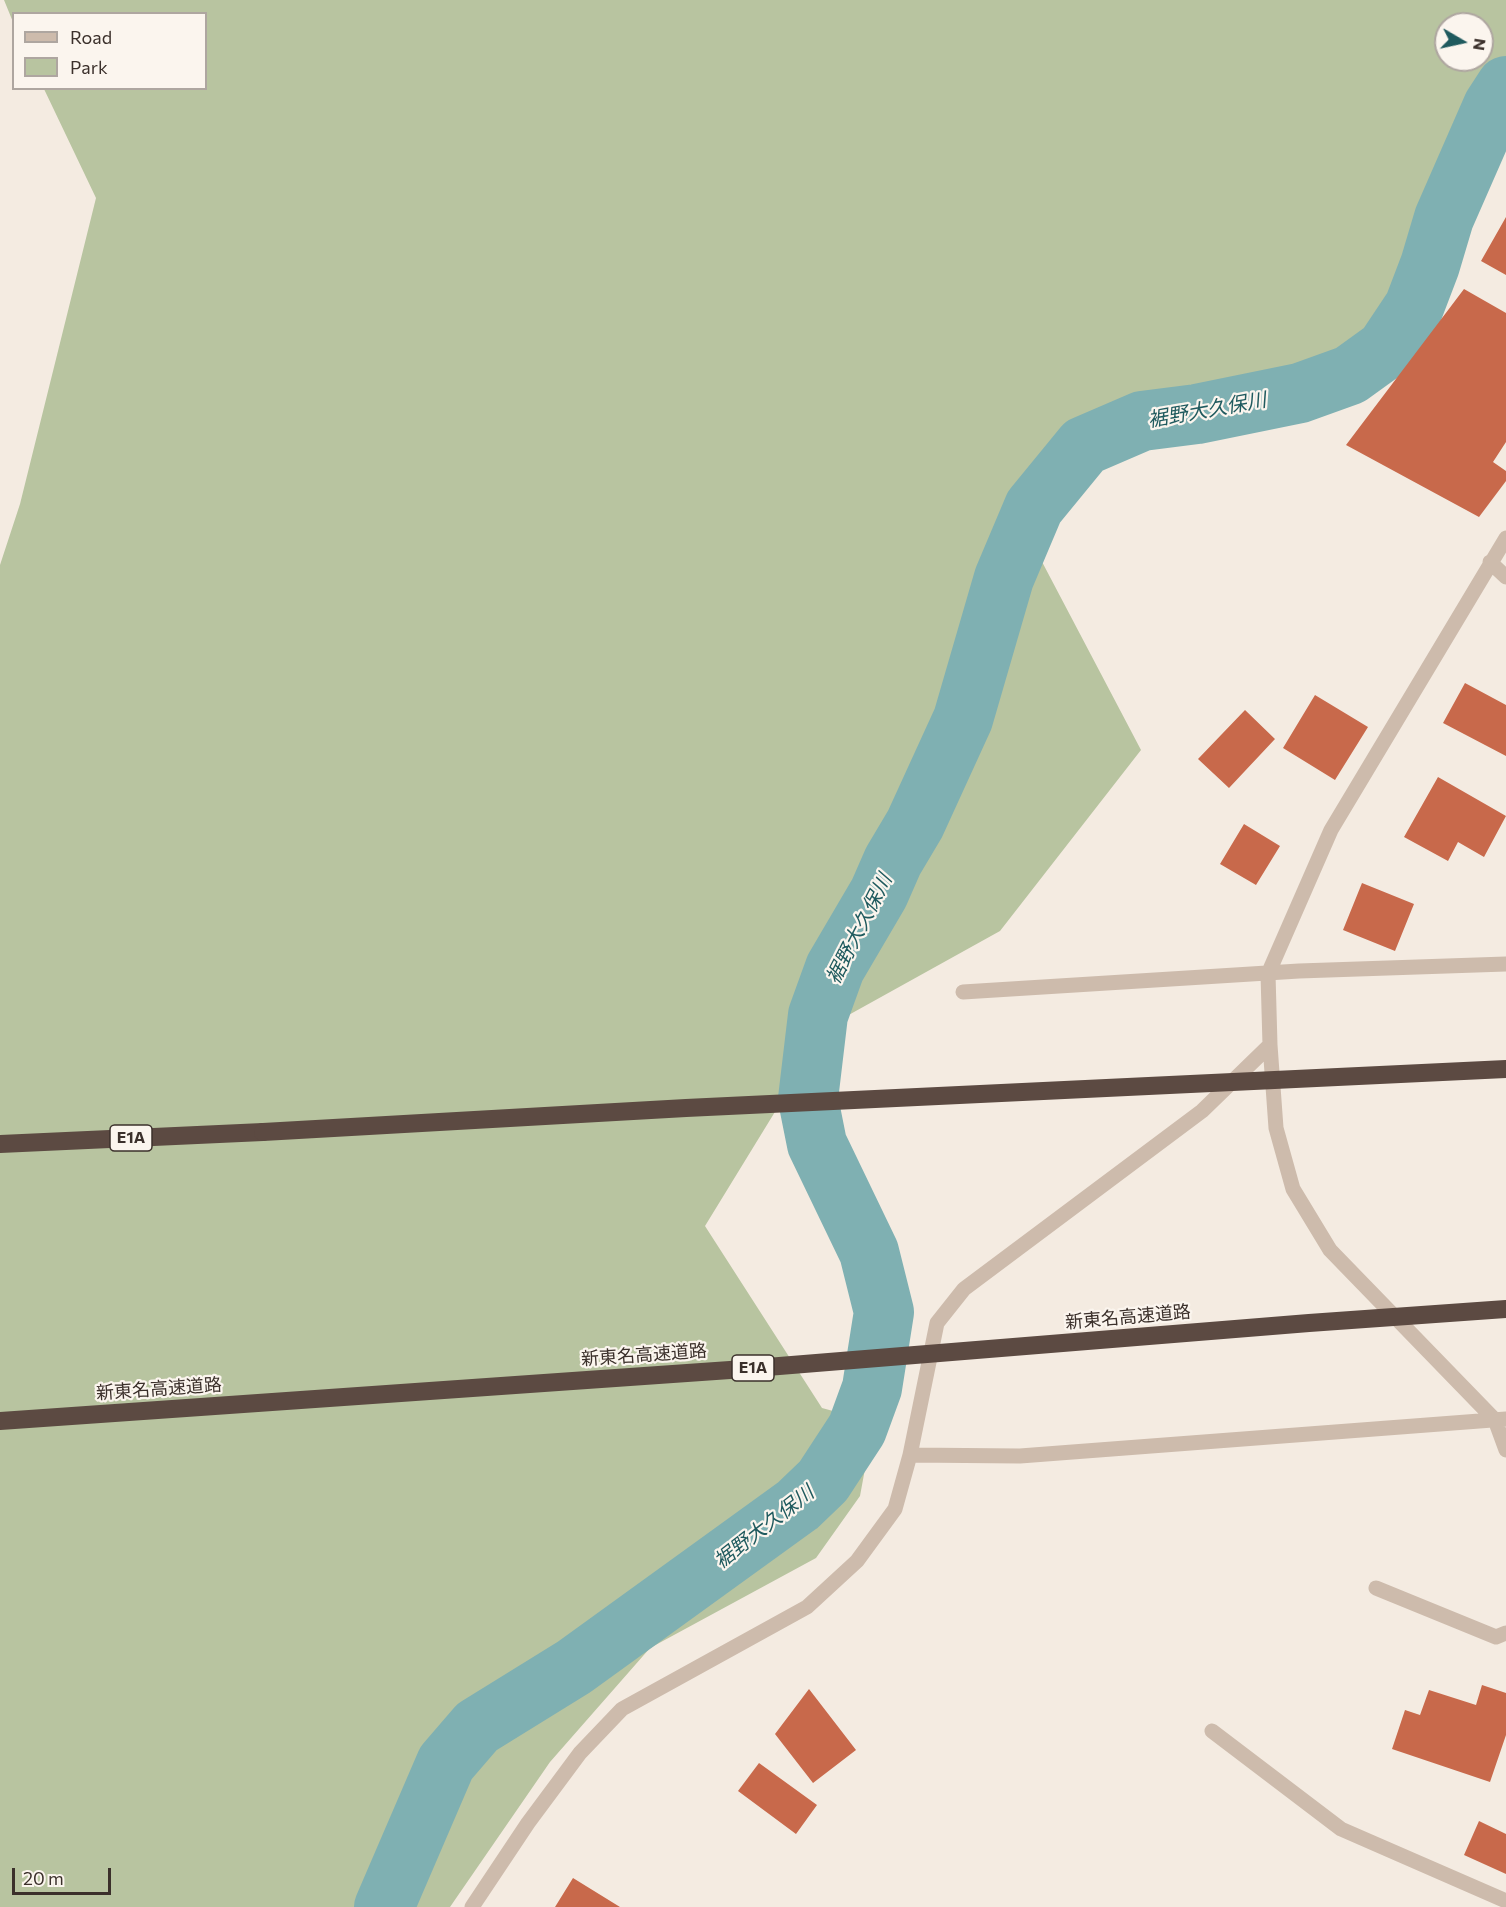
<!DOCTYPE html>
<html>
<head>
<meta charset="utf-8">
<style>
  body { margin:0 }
  #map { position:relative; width:1506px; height:1907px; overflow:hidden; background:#f4ebe1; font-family:Commissioner,sans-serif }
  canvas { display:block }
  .legend { position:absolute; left:12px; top:12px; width:195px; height:78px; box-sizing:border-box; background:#fbf5ee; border:2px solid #aea6a0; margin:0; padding:8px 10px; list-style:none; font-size:18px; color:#3b302b }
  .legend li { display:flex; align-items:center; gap:12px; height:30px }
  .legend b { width:30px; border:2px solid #aea6a0 }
  .north { position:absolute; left:1434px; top:12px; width:60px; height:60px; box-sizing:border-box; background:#fbf5ee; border:2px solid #aea6a0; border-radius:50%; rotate:99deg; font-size:16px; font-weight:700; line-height:24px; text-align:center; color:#3b302b }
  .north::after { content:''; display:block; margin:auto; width:21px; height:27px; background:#1f5a5e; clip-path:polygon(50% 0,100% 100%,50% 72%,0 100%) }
  .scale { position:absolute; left:12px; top:1868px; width:99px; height:27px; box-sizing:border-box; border:3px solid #3b302b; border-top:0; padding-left:8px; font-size:18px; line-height:21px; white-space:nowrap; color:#3b302b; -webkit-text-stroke:4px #fbf5ee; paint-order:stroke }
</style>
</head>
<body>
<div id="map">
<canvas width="1506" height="1907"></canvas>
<ul class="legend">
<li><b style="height:8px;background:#cdbbac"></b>Road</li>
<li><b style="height:16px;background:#b8c4a0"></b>Park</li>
</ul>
<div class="north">N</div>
<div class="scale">20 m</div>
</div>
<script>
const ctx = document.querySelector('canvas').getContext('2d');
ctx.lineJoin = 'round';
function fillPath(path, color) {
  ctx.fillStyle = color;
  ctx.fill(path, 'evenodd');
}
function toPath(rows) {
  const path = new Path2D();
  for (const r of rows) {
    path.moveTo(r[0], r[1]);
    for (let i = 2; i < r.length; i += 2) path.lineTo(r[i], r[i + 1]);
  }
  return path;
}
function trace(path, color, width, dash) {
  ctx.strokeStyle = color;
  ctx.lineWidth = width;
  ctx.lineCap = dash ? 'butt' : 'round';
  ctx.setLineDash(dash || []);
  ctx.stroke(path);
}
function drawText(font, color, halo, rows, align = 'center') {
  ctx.font = font + ' Commissioner,"Noto Sans JP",sans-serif';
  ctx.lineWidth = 4.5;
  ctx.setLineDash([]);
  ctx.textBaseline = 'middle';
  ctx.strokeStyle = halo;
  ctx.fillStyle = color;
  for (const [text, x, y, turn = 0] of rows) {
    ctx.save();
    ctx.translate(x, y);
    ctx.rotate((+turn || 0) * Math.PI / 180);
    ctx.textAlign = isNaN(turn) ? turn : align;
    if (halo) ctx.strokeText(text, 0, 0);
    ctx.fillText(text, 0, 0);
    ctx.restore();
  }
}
fillPath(toPath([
  [4,0,1506,0,1506,133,1350,375,1092,429,1040,558,1141,750,1000,931,827,1027,705,1226,822,1408,833,1411,876,1409,860,1496,816,1558,650,1648,550,1762,450,1907,0,1907,0,565,20,504,96,198,44,89,206,88,206,14,14,14,13,22],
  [1446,24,1482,24,1482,60,1446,60]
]), '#b8c4a0');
trace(toPath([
  [384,1907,446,1763,477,1727,574,1667,798,1505,823,1481,857,1429,872,1388,884,1312,869,1252,817,1144,808,1099,818,1015,835,968,879,893,893,861,915,824,963,719,1004,578,1034,507,1084,446,1142,421,1197,414,1300,393,1350,375,1386,349,1414,307,1430,265,1444,218,1493,106,1506,86]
]), '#7fb0b2', 60);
fillPath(toPath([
  [1506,217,1506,275,1481,261],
  [1464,289,1506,313,1506,442,1493,462,1506,471,1506,481,1479,517,1346,445],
  [1465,683,1506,705,1506,756,1443,723],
  [1315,695,1368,727,1335,780,1283,748],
  [1245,710,1275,739,1229,788,1198,759],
  [1438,777,1506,816,1484,857,1458,842,1448,861,1404,837],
  [1244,824,1280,846,1256,885,1220,864],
  [1362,883,1414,904,1395,951,1343,930],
  [1482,1685,1506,1693,1506,1735,1490,1782,1392,1749,1405,1710,1420,1715,1429,1690,1476,1705],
  [809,1689,856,1750,813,1783,775,1734],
  [759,1763,817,1805,796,1834,738,1791],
  [1479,1821,1506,1834,1506,1874,1464,1855],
  [573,1878,620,1907,555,1907]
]), '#c8694b');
trace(toPath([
  [1506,538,1331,830,1268,974,1270,1045,1276,1128,1293,1189,1330,1250,1495,1420,1506,1450],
  [1490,562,1506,577],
  [963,992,1299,971,1506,964],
  [910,1455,1020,1456,1506,1419],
  [1376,1588,1496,1637,1506,1633],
  [1212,1731,1341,1829,1506,1901],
  [472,1907,528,1823,580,1753,622,1709,807,1607,857,1561,895,1509,910,1455,937,1323,964,1289,1202,1111,1270,1045]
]), '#cdbbac', 15);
trace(toPath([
  [0,1144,263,1132]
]), '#5c4a42', 18);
trace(toPath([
  [263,1132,686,1108,1506,1069],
  [0,1421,730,1370,1309,1323,1506,1309]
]), '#5c4a42', 18);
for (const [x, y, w] of [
  [131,1138,42],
  [753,1368,42]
]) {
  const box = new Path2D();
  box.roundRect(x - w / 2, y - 13, w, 26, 4.5);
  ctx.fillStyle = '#fbf5ee';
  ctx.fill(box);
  trace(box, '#3b302b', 1.5);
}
drawText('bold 16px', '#3b302b', null, [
  ["E1A",131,1138],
  ["E1A",753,1368]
]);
drawText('18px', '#3b302b', '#fbf5ee', [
  ["新東名高速道路",1128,1317,-5],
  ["新東名高速道路",644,1355,-4],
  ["新東名高速道路",159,1389,-4]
]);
drawText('italic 20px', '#1f5a5e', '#fbf5ee', [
  ["裾野大久保川",1207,410,-10],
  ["裾野大久保川",859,929,-63],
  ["裾野大久保川",764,1527,-38]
]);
</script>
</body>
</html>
